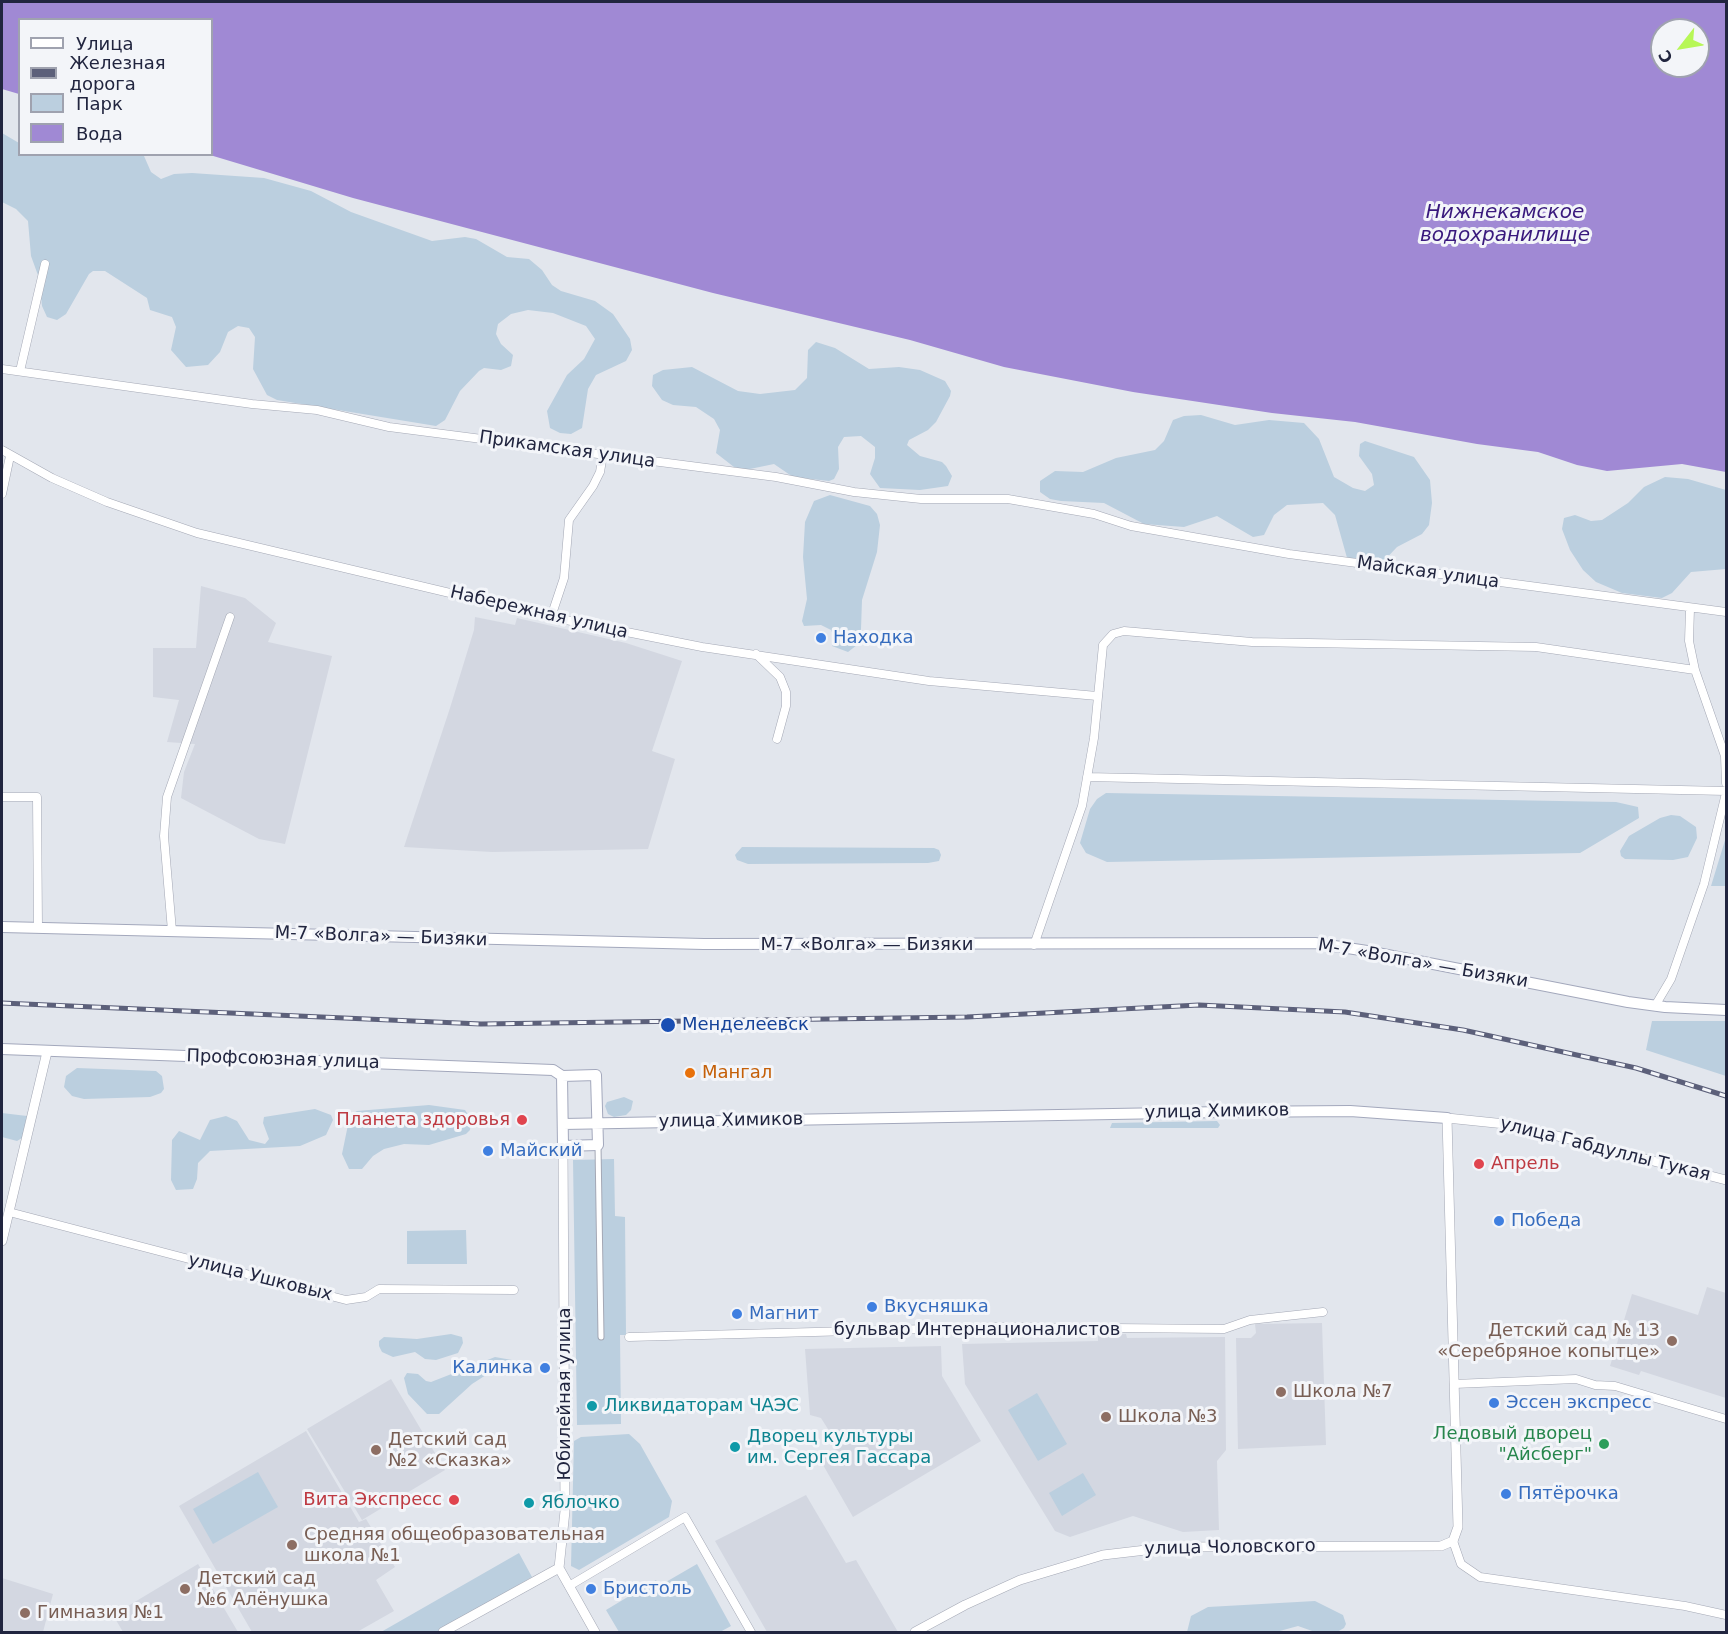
<!DOCTYPE html>
<html>
<head>
<meta charset="utf-8">
<style>
  body { margin:0 }
  #map { position:relative; width:1728px; height:1634px; overflow:hidden; background:#e2e6ed; font-family:"DejaVu Sans",sans-serif }
  canvas { display:block }
  .frame { position:absolute; inset:0; border:3px solid #21253f; pointer-events:none }
  .legend { position:absolute; left:18px; top:18px; width:195px; height:138px; box-sizing:border-box; background:#f3f5f9; border:2px solid #9fa2af; margin:0; padding:8px 10px; list-style:none; font-size:18px; color:#21253f }
  .legend li { display:flex; align-items:center; gap:12px; height:30px }
  .legend b { width:30px; border:2px solid #9fa2af }
  .north { position:absolute; left:1650px; top:18px; width:60px; height:60px; box-sizing:border-box; background:#f3f5f9; border:2px solid #9fa2af; border-radius:50%; rotate:239deg; font-size:16px; font-weight:700; line-height:24px; text-align:center; color:#21253f }
  .north::after { content:''; display:block; margin:auto; width:21px; height:27px; background:#b7f757; clip-path:polygon(50% 0,100% 100%,50% 72%,0 100%) }
</style>
</head>
<body>
<div id="map">
<canvas width="1728" height="1634"></canvas>
<div class="frame"></div>
<ul class="legend">
<li><b style="height:8px;background:#fff"></b>Улица</li>
<li><b style="height:8px;background:#5c607a"></b>Железная дорога</li>
<li><b style="height:16px;background:#bbcfdf"></b>Парк</li>
<li><b style="height:16px;background:#a089d4"></b>Вода</li>
</ul>
<div class="north">С</div>
</div>
<script>
const ctx = document.querySelector('canvas').getContext('2d');
ctx.lineJoin = 'round';
function fillPath(path, color) {
  ctx.fillStyle = color;
  ctx.fill(path, 'evenodd');
}
function toPath(rows) {
  const path = new Path2D();
  for (const r of rows) {
    path.moveTo(r[0], r[1]);
    for (let i = 2; i < r.length; i += 2) path.lineTo(r[i], r[i + 1]);
  }
  return path;
}
function trace(path, color, width, dash) {
  ctx.strokeStyle = color;
  ctx.lineWidth = width;
  ctx.lineCap = dash ? 'butt' : 'round';
  ctx.setLineDash(dash || []);
  ctx.stroke(path);
}
function drawText(font, color, halo, rows, align = 'center') {
  ctx.font = font + ' "DejaVu Sans",sans-serif';
  ctx.lineWidth = 6;
  ctx.setLineDash([]);
  ctx.textBaseline = 'middle';
  ctx.strokeStyle = halo;
  ctx.fillStyle = color;
  for (const [text, x, y, turn = 0] of rows) {
    ctx.save();
    ctx.translate(x, y);
    ctx.rotate((+turn || 0) * Math.PI / 180);
    ctx.textAlign = isNaN(turn) ? turn : align;
    if (halo) ctx.strokeText(text, 0, 0);
    ctx.fillText(text, 0, 0);
    ctx.restore();
  }
}
fillPath(toPath([
  [201,586,245,598,276,623,268,642,332,656,285,844,259,839,181,798,184,772,195,744,167,742,179,700,153,697,153,648,196,648],
  [475,617,515,625,517,618,626,643,682,661,652,751,675,759,648,849,492,852,404,847,450,708,474,630],
  [1707,1287,1726,1293,1726,1398,1641,1371,1639,1375,1610,1366,1632,1294,1698,1315],
  [1322,1323,1326,1445,1238,1449,1236,1338,1251,1338,1256,1333,1255,1324],
  [1126,1334,1127,1338,1225,1337,1226,1450,1217,1461,1219,1530,1183,1532,1133,1516,1070,1537,1055,1531,965,1384,962,1344,1098,1341,1098,1335],
  [941,1346,942,1376,981,1441,853,1517,819,1458,837,1449,838,1445,821,1418,810,1415,805,1349],
  [391,1379,445,1470,362,1520,307,1429],
  [306,1431,359,1522,366,1519,395,1567,376,1580,394,1611,357,1632,252,1632,179,1506],
  [806,1495,846,1563,856,1560,898,1632,767,1632,715,1541],
  [198,1564,238,1632,123,1632,113,1615],
  [2,1578,53,1594,43,1632,2,1632]
]), '#d3d7e1');
fillPath(toPath([
  [2,133,19,143,20,154,141,155,144,156,151,172,161,179,174,174,192,173,264,178,311,191,351,212,432,241,465,237,476,239,507,257,529,259,542,270,552,285,561,291,595,301,613,314,630,339,632,350,626,361,596,375,588,389,582,428,571,434,560,433,550,428,547,411,567,375,584,359,595,339,586,326,553,313,528,310,511,314,498,324,496,334,501,344,513,355,511,366,501,370,484,368,479,371,460,391,445,420,436,426,277,400,267,395,253,369,255,337,249,328,238,326,228,332,220,352,208,365,186,367,171,350,176,327,172,317,150,310,147,298,105,271,93,271,89,274,66,314,57,320,47,317,42,306,39,278,31,256,28,221,16,209,2,202],
  [816,342,835,348,869,369,899,367,920,370,945,381,951,391,950,396,936,422,928,430,909,440,907,445,920,456,942,462,946,466,952,476,948,486,920,490,880,488,870,474,875,458,875,447,861,436,844,437,838,447,839,469,834,479,829,481,793,477,774,464,745,470,734,467,716,453,720,430,714,419,696,407,673,405,662,400,652,386,653,375,663,370,692,367,738,391,760,394,795,390,807,378,808,350],
  [1201,415,1235,425,1269,420,1304,423,1319,439,1334,477,1353,488,1365,491,1374,485,1372,474,1359,456,1360,444,1365,441,1414,457,1430,480,1432,503,1429,525,1422,534,1397,547,1381,564,1365,569,1349,565,1335,515,1323,503,1287,505,1274,515,1264,535,1253,537,1217,516,1184,527,1144,524,1104,503,1061,501,1050,499,1040,492,1040,481,1055,471,1083,472,1116,458,1155,450,1164,441,1173,420,1184,416],
  [1665,477,1688,479,1726,490,1726,569,1691,572,1672,593,1662,598,1622,593,1596,582,1583,570,1570,550,1562,529,1564,518,1575,515,1591,521,1602,520,1628,503,1644,487],
  [830,495,870,506,877,514,880,525,877,552,862,600,861,629,857,645,848,652,832,646,835,640,831,630,821,625,804,626,802,621,807,599,803,557,805,522,814,501],
  [1106,793,1616,802,1638,807,1639,818,1580,853,1107,862,1086,853,1080,843,1090,809,1097,799],
  [1671,815,1680,816,1696,827,1697,838,1688,857,1673,860,1625,859,1621,856,1620,851,1629,836,1660,818],
  [1726,837,1726,886,1711,886],
  [742,847,934,848,939,850,941,855,939,861,928,863,748,864,737,860,735,855],
  [1652,1021,1726,1021,1726,1076,1646,1050],
  [77,1068,156,1071,162,1076,164,1089,161,1093,150,1097,84,1099,72,1096,64,1087,66,1076],
  [624,1097,633,1101,631,1110,626,1115,614,1117,608,1114,605,1106,607,1102],
  [429,1105,465,1110,471,1119,470,1130,466,1134,429,1145,404,1144,384,1149,373,1156,362,1169,349,1169,342,1154,350,1115,357,1111],
  [315,1109,331,1115,333,1120,326,1135,300,1146,210,1151,198,1163,197,1179,193,1189,176,1190,171,1180,172,1140,179,1131,200,1140,210,1120,226,1116,237,1121,249,1140,265,1144,269,1139,263,1123,264,1117],
  [2,1113,27,1116,22,1138,17,1141,2,1137],
  [1217,1121,1220,1125,1218,1128,1110,1128,1112,1123],
  [614,1159,615,1216,625,1217,626,1335,620,1335,621,1424,577,1425,573,1160],
  [466,1230,467,1264,407,1264,407,1231],
  [451,1334,462,1337,463,1343,458,1353,436,1360,425,1359,415,1352,393,1357,382,1352,379,1346,379,1341,384,1337,417,1339],
  [495,1357,512,1360,514,1365,512,1370,508,1373,486,1375,472,1384,439,1414,427,1414,408,1394,404,1378,407,1373,418,1374,426,1381,431,1382],
  [1037,1393,1067,1444,1038,1461,1008,1410],
  [629,1434,640,1444,672,1501,669,1517,579,1570,571,1566,574,1441,581,1437],
  [258,1472,278,1507,213,1544,193,1509],
  [1083,1473,1096,1495,1062,1516,1049,1493],
  [519,1553,532,1577,437,1632,381,1632],
  [697,1564,731,1626,720,1632,619,1632,606,1610,656,1580,659,1586],
  [1315,1601,1343,1615,1346,1624,1344,1628,1337,1632,1315,1632,1298,1626,1276,1632,1187,1632,1191,1616,1208,1607]
]), '#bbcfdf');
fillPath(toPath([
  [2,2,1726,2,1726,472,1682,464,1607,471,1577,465,1538,452,1477,444,1355,422,1272,413,1133,392,1004,367,910,340,713,293,353,198,210,155,212,20,20,20,19,94,2,89],
  [1662,30,1698,30,1698,66,1662,66]
]), '#a089d4');
const pedestrian = toPath([
  [598,1145,601,1337]
]);
const minor = toPath([
  [2,369,252,404,317,410,389,427,776,477,854,492,921,499,1008,499,1094,514,1131,526,1289,554,1726,612],
  [20,371,45,264],
  [2,450,52,478,107,502,197,533,551,617,702,647,929,681,1097,696],
  [2,494,10,456],
  [1690,609,1689,641,1695,670,1725,756,1726,783],
  [551,617,564,578,569,520,593,486,600,472,603,454],
  [756,654,780,677,786,692,786,706,777,739],
  [1087,777,1726,791],
  [2,797,37,797,38,928],
  [172,931,164,836,167,797,230,617],
  [1034,945,1082,806,1094,738,1103,645,1113,634,1124,631,1252,642,1536,647,1695,670],
  [1655,1006,1671,979,1704,884,1726,793],
  [9,1212,346,1300,366,1297,379,1289,514,1290],
  [629,1337,1000,1327,1224,1329,1250,1320,1323,1312],
  [1454,1384,1576,1379,1595,1385,1615,1386,1726,1419],
  [1453,1541,1461,1564,1480,1577,1685,1606,1726,1615],
  [569,1586,685,1517,751,1632]
]);
const tertiary = toPath([
  [563,1146,565,1511,559,1568,595,1632],
  [2,1241,47,1052],
  [443,1632,559,1568],
  [915,1632,965,1605,1020,1580,1103,1555,1172,1547,1441,1546,1453,1541,1458,1527,1447,1118,1515,1125,1726,1180]
]);
const secondary = toPath([
  [2,927,704,944,1315,943,1367,951,1628,1002,1665,1007,1726,1010],
  [2,1049,553,1070,562,1076],
  [596,1075,598,1145,563,1146,562,1076,596,1075],
  [563,1124,1223,1112,1350,1111,1447,1118]
]);
trace(pedestrian, '#a4a8b5', 7);
trace(minor, '#a4a8b5', 9);
trace(tertiary, '#a4a8b5', 10);
trace(secondary, '#a3a8bc', 12);
trace(pedestrian, '#fff', 5);
trace(minor, '#fff', 8);
trace(tertiary, '#fff', 9);
trace(secondary, '#fff', 10);
const rail = toPath([
  [2,1003,481,1024,967,1017,1199,1005,1345,1012,1463,1030,1636,1068,1726,1096]
]);
trace(rail, '#5c607a', 5);
trace(rail, '#f3f5f9', 3, [9]);
for (const [x, y, r, color] of [
  [821,638,6,"#3f7fe0"],
  [668,1025,8,"#1a4fb4"],
  [690,1073,6,"#e8710a"],
  [522,1120,6,"#e0444e"],
  [488,1151,6,"#3f7fe0"],
  [1479,1164,6,"#e0444e"],
  [1499,1221,6,"#3f7fe0"],
  [872,1307,6,"#3f7fe0"],
  [737,1314,6,"#3f7fe0"],
  [1672,1341,6,"#8d6e63"],
  [545,1368,6,"#3f7fe0"],
  [1281,1392,6,"#8d6e63"],
  [1494,1403,6,"#3f7fe0"],
  [592,1406,6,"#0f9aa8"],
  [1106,1417,6,"#8d6e63"],
  [1604,1444,6,"#2e9e5b"],
  [735,1447,6,"#0f9aa8"],
  [376,1450,6,"#8d6e63"],
  [1506,1494,6,"#3f7fe0"],
  [454,1500,6,"#e0444e"],
  [529,1503,6,"#0f9aa8"],
  [292,1545,6,"#8d6e63"],
  [185,1589,6,"#8d6e63"],
  [591,1589,6,"#3f7fe0"],
  [25,1613,6,"#8d6e63"]
]) {
  const dot = new Path2D();
  dot.arc(x, y, r, 0, 2 * Math.PI);
  ctx.fillStyle = color;
  ctx.fill(dot);
  trace(dot, '#f3f5f9', 2);
}
drawText('18px', '#21253f', '#f3f5f9', [
  ["Прикамская улица",567,450,8],
  ["Майская улица",1428,573,8],
  ["Набережная улица",539,613,13],
  ["М-7 «Волга» — Бизяки",381,937,2],
  ["М-7 «Волга» — Бизяки",867,945],
  ["М-7 «Волга» — Бизяки",1423,964,10],
  ["Профсоюзная улица",283,1060,2],
  ["улица Химиков",1217,1112,-1],
  ["улица Химиков",731,1121,-1],
  ["улица Габдуллы Тукая",1605,1150,14],
  ["улица Ушковых",260,1278,14],
  ["бульвар Интернационалистов",977,1330],
  ["Юбилейная улица",565,1394,-90],
  ["улица Чоловского",1230,1548,-1]
]);
drawText('18px', '#366cbe', '#f3f5f9', [
  ["Находка",833,638],
  ["Майский",500,1151],
  ["Победа",1511,1221],
  ["Вкусняшка",884,1307],
  ["Магнит",749,1314],
  ["Калинка",533,1368,"right"],
  ["Эссен экспресс",1506,1403],
  ["Пятёрочка",1518,1494],
  ["Бристоль",603,1589]
], 'left');
drawText('18px', '#164399', '#f3f5f9', [
  ["Менделеевск",682,1025]
], 'left');
drawText('18px', '#c56008', '#f3f5f9', [
  ["Мангал",702,1073]
], 'left');
drawText('18px', '#be3a42', '#f3f5f9', [
  ["Планета здоровья",510,1120],
  ["Апрель",1491,1164,"left"],
  ["Вита Экспресс",442,1500]
], 'right');
drawText('18px', '#785e54', '#f3f5f9', [
  ["Детский сад № 13",1660,1331,"right"],
  ["«Серебряное копытце»",1660,1352,"right"],
  ["Школа №7",1293,1392],
  ["Школа №3",1118,1417],
  ["Детский сад",388,1440],
  ["№2 «Сказка»",388,1461],
  ["Средняя общеобразовательная",304,1535],
  ["школа №1",304,1556],
  ["Детский сад",197,1579],
  ["№6 Алёнушка",197,1600],
  ["Гимназия №1",37,1613]
], 'left');
drawText('18px', '#0d838f', '#f3f5f9', [
  ["Ликвидаторам ЧАЭС",604,1406],
  ["Дворец культуры",747,1437],
  ["им. Сергея Гассара",747,1458],
  ["Яблочко",541,1503]
], 'left');
drawText('18px', '#27864d', '#f3f5f9', [
  ["Ледовый дворец",1592,1434],
  ["\"Айсберг\"",1592,1455]
], 'right');
drawText('italic 20px', '#39197d', '#f3f5f9', [
  ["Нижнекамское",1505,213],
  ["водохранилище",1505,236]
]);
</script>
</body>
</html>
